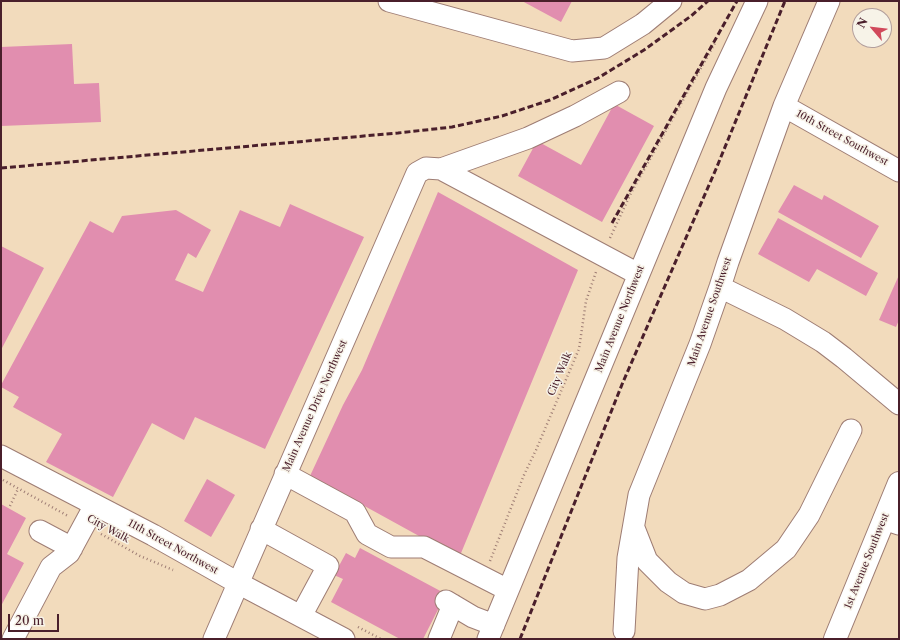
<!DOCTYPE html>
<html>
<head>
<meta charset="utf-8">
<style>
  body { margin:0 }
  #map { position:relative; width:900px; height:640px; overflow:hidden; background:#f2dbbc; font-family:"Libre Caslon Text",serif }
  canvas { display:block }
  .frame { position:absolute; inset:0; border:2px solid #4a1f2b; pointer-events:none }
  .north { position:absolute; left:852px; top:8px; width:40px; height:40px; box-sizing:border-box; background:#f7f3e8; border:1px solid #b29e9c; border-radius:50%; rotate:298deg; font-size:11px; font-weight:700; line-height:16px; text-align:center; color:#4a1f2b }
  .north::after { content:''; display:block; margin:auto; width:14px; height:18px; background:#d1495b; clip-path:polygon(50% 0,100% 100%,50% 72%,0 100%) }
  .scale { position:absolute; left:8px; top:614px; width:51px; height:18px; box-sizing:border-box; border:2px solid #4a1f2b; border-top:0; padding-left:5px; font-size:12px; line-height:14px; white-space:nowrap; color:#4a1f2b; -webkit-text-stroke:3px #f7f3e8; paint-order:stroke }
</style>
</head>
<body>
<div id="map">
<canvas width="900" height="640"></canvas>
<div class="frame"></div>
<div class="north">N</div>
<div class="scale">20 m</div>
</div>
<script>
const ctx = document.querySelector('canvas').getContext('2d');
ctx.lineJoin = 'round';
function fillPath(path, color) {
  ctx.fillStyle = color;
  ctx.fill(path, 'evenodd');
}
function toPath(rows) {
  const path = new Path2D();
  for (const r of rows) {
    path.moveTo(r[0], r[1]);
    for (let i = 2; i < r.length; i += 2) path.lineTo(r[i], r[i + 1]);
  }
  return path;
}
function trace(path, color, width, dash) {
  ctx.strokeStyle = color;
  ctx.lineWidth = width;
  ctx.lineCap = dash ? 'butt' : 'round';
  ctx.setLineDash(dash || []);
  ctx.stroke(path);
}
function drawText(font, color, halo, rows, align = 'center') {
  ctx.font = font + ' "Libre Caslon Text",serif';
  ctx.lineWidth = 3;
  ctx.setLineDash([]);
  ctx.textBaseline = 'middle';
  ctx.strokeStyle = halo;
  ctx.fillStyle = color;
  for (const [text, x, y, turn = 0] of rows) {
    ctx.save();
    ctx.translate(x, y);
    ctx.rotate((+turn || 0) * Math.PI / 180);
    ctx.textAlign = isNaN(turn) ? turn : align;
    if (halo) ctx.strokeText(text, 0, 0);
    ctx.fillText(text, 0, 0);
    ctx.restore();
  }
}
fillPath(toPath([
  [522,1,572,1,561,22],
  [72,44,74,84,99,83,101,122,1,126,1,47],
  [614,104,654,126,602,222,518,176,537,141,581,165],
  [794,185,822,200,824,195,879,226,861,258,778,212],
  [438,192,578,270,459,558,310,476,343,405,362,370],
  [290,204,364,237,265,449,195,417,184,440,152,423,113,497,46,462,62,434,13,407,19,397,1,387,1,385,90,221,113,233,122,216,176,210,211,230,196,258,188,253,175,280,203,292,240,210,280,227],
  [778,218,878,273,866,296,817,269,809,282,758,254],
  [1,246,44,268,1,350],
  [899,275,899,320,896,327,879,320],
  [207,479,235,495,211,537,184,521],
  [1,504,26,518,7,554,24,563,1,606],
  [360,548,446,594,423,639,400,639,331,602,343,579,334,575,346,553,355,558]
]), '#e18eaf');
const minor = toPath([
  [389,1,572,51,604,48,643,24,671,1],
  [784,106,899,171],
  [441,169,528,138,575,116,619,92],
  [720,287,785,319,823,342,844,358,899,404],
  [1,456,153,535,238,583,344,639],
  [285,474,355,512,367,534,391,547,424,547,508,590],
  [884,519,899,524],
  [634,528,647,561,668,582,684,593,705,599,720,595,749,580,786,549,809,515,851,430],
  [261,529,328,566,301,616],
  [40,531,72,548],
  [446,601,473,617,494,625],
  [624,631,628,558,639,495,700,344,720,287,728,262,784,106,829,1],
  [13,639,51,567,69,553,95,505],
  [214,639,417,173,426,168,441,169,638,274],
  [439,639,453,605],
  [488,639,716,88,757,1]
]);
const major = toPath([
  [835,639,899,483]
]);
trace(minor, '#9e7d74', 23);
trace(major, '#9e7d74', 24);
trace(toPath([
  [610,238,631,193,715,43],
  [3,480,68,516],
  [10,506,18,489],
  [101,534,140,556,173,570],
  [490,561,524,475,536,450,579,349,586,301,596,272],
  [358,627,381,639]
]), '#9e7d74', 2.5, [1, 3]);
trace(minor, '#fff', 21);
trace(major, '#fff', 22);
trace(toPath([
  [1,168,398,133,452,127,502,116,550,100,598,78,644,50,691,16,708,1],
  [612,223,737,1],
  [520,639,623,382,716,169,785,1]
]), '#4a1f2b', 3, [6, 3]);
drawText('10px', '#4a1f2b', '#f7f3e8', [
  ["10th Street Southwest",842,138,29],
  ["Main Avenue Southwest",710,312,-71],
  ["Main Avenue Northwest",620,319,-68],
  ["City Walk",560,374,-67],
  ["Main Avenue Drive Northwest",315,406,-66],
  ["City Walk",108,529,29],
  ["11th Street Northwest",173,547,29],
  ["1st Avenue Southwest",867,561,-68]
]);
</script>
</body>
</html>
